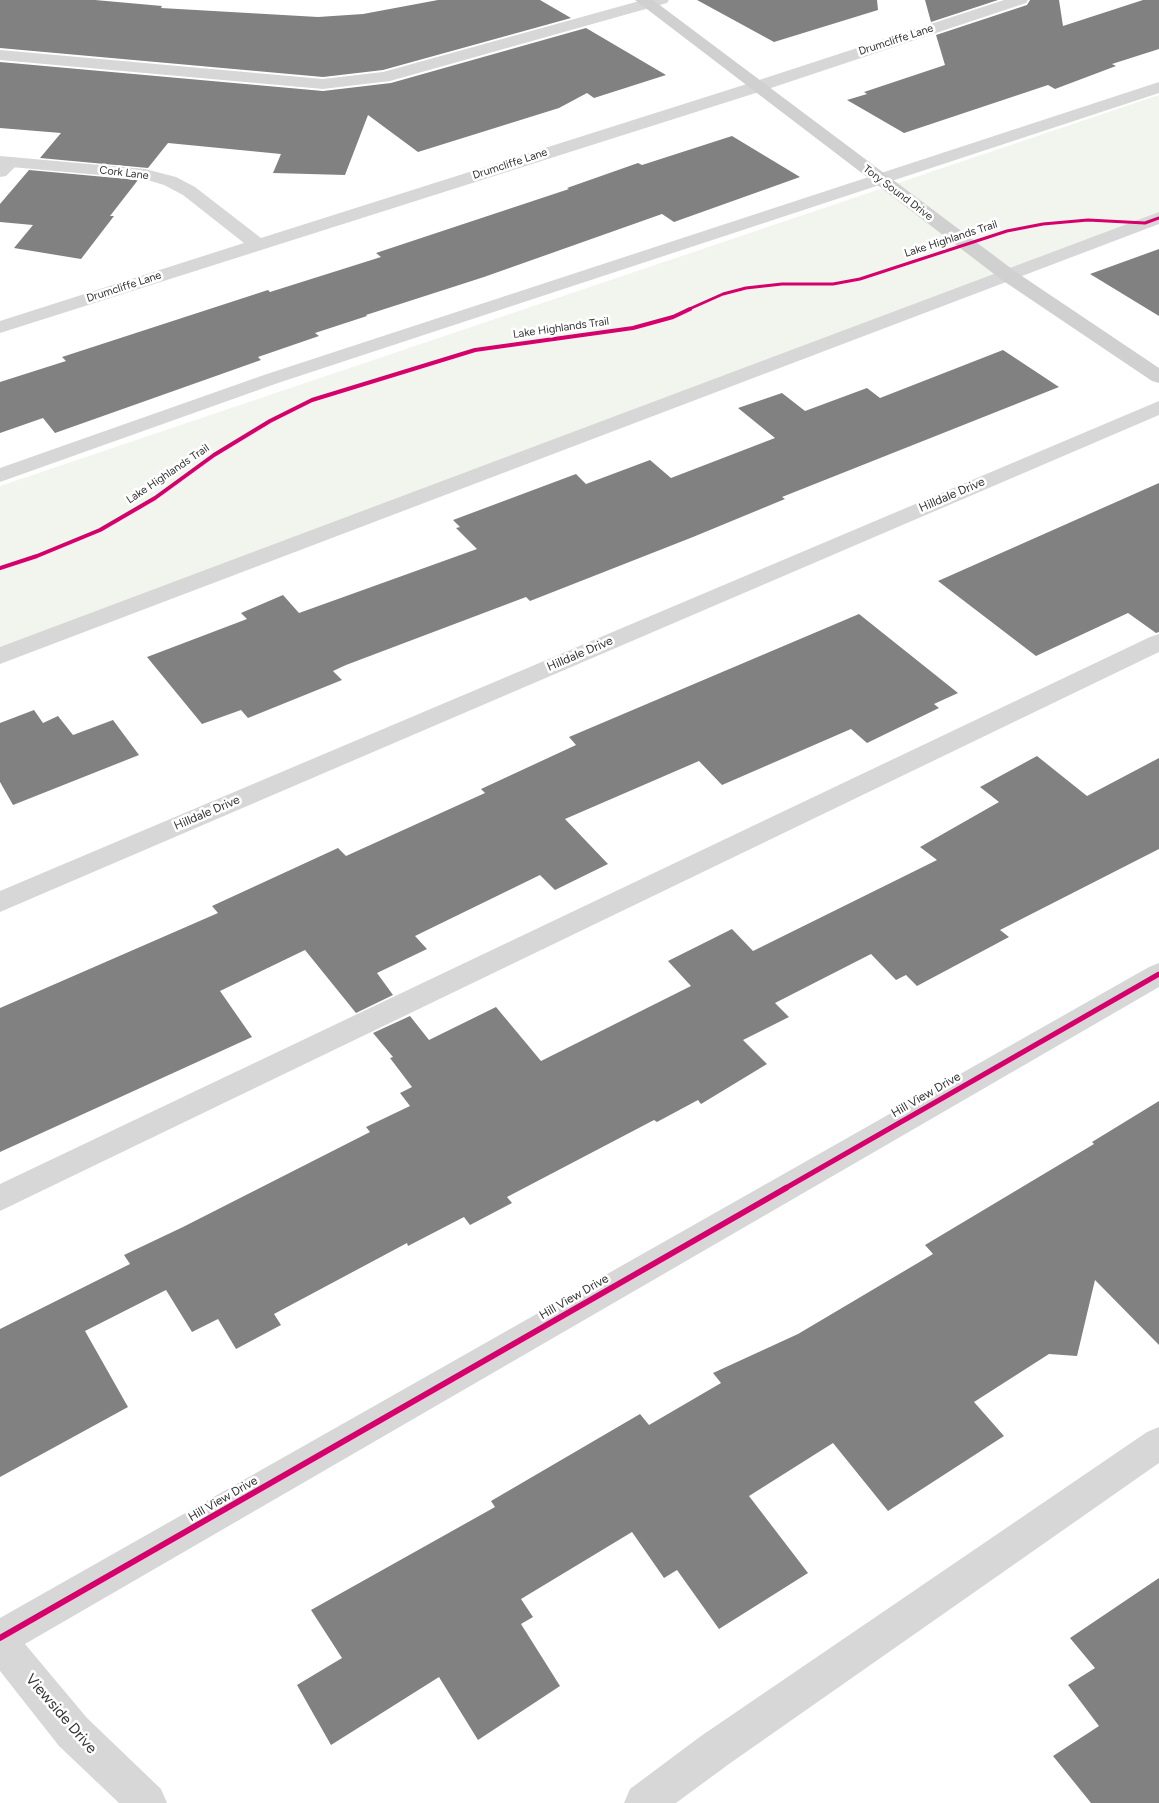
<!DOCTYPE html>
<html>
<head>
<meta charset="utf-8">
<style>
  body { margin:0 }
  canvas { display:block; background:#fff }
</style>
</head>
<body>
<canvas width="1159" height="1803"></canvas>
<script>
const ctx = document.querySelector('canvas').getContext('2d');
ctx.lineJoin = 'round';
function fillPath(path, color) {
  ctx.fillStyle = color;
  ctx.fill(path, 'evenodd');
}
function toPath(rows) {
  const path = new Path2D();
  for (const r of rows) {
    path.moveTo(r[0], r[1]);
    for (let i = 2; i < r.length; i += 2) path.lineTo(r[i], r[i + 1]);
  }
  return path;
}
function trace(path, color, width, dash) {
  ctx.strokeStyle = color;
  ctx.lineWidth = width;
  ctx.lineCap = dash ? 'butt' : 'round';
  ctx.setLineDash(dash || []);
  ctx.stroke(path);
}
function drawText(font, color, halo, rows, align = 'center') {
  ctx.font = font + ' Figtree,sans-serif';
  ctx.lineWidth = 5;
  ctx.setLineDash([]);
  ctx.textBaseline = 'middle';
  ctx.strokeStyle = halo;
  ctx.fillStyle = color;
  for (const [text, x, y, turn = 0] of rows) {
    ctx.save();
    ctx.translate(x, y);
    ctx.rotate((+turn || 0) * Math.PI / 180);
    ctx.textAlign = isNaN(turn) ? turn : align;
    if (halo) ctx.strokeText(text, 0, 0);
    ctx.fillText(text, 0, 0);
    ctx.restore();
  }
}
fillPath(toPath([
  [1159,95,1159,212,0,649,0,486]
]), '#f1f5ed');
fillPath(toPath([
  [0,0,95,0,162,6,161,8,318,17,363,14,438,0,540,0,571,18,383,70,323,77,0,48],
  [697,0,877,0,878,10,774,42],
  [925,0,998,0,931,22],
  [1030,0,1059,0,1063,26,1143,0,1159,0,1159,49,1112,64,1116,66,1055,89,1048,85,904,133,847,100,867,94,864,92,945,65,936,35,1027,5],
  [586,28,666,75,594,98,587,93,559,108,418,152,368,115,345,175,273,173,281,154,168,143,148,168,40,158,61,133,0,128,0,62,323,91,391,83],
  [732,136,800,177,674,222,662,214,484,277,366,315,367,316,315,333,319,336,258,357,261,360,55,433,43,418,0,433,0,382,66,361,62,357,268,290,270,292,381,257,376,253,569,189,567,188,638,163,642,165],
  [29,170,138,180,110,216,114,216,81,259,14,248,33,225,0,222,0,204],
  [1159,249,1159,316,1090,274],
  [1003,350,1059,387,782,497,785,499,693,537,530,601,526,597,346,665,333,671,342,680,248,718,241,710,202,724,147,657,247,619,241,613,283,595,299,613,477,549,456,528,460,527,453,520,576,474,586,484,650,460,671,478,775,438,738,408,782,393,805,411,867,388,880,398],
  [1159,483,1159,632,1156,633,1128,613,1036,656,938,581],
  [859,614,958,693,934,704,939,708,867,743,851,729,722,785,699,761,565,819,608,864,555,890,540,875,415,936,427,949,377,973,393,995,356,1013,305,950,220,991,252,1037,0,1152,0,1008,218,913,212,906,338,848,346,856,485,793,481,789,576,745,569,737],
  [34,710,43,723,58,716,73,735,113,720,139,755,13,805,0,782,0,723],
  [1037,756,1087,796,1159,758,1159,849,1000,930,1009,937,917,986,906,975,896,980,871,954,775,1003,789,1017,743,1040,767,1064,701,1104,698,1100,657,1122,654,1120,507,1197,512,1203,470,1225,464,1217,408,1246,407,1243,274,1314,281,1325,236,1349,218,1319,192,1332,166,1290,85,1331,128,1407,0,1477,0,1329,130,1264,124,1255,183,1227,370,1132,366,1127,410,1106,400,1093,412,1087,390,1058,393,1057,373,1033,410,1016,429,1040,496,1007,541,1061,691,986,668,961,732,929,753,951,937,860,920,847,999,802,980,787],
  [1159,1101,1159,1345,1095,1280,1077,1356,1049,1354,974,1402,1004,1436,888,1511,833,1443,749,1496,808,1573,719,1629,677,1570,664,1578,632,1532,521,1599,533,1617,521,1624,560,1686,478,1740,439,1677,331,1745,297,1685,342,1658,311,1610,495,1507,491,1501,640,1414,649,1425,721,1383,713,1373,798,1334,933,1254,925,1245,1094,1144,1092,1142],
  [1159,1578,1159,1803,1091,1803,1053,1756,1099,1726,1068,1685,1095,1668,1070,1638]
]), '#818181');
fillPath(toPath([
  [643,0,669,0,667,3,390,81,323,89,0,60,0,50,323,79,383,72,643,0],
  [1159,82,1159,93,278,383,0,482,0,468,264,375,1159,82],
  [11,157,17,158,20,162,6,176,0,177,0,162,5,158,11,157],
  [1159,212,1159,224,0,664,0,647,1159,212],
  [1159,634,1159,652,0,1211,0,1184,1150,637,1159,634],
  [1159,1427,1159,1463,729,1764,676,1803,624,1803,630,1789,701,1736,1147,1432,1159,1427]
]), '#d7d7d7');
fillPath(toPath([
  [1004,0,1028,0,1026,3,762,91,0,333,0,321,244,243,183,195,164,185,144,179,0,166,0,156,145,169,176,177,195,187,261,238,750,83,1004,0],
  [1159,401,1159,415,0,912,0,891,1159,401],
  [1159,963,1159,987,25,1644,87,1718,161,1789,167,1803,119,1803,59,1746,0,1671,0,1618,1149,967,1159,963]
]), '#d7d7d7');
fillPath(toPath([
  [635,0,653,0,1016,272,1159,368,1159,383,1152,381,1002,280,635,0]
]), '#d0d0d0');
trace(toPath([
  [687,310,723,294,746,288,782,284,833,284,860,279,1007,231,1043,224,1088,220,1145,223,1159,218]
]), '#d6006c', 3);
trace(toPath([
  [0,568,37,556,100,530,155,498,214,455,270,421,312,400,475,350,633,328,673,317,690,309]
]), '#d6006c', 4);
trace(toPath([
  [784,1189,1159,974]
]), '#d6006c', 5);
trace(toPath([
  [0,1638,786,1188]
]), '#d6006c', 6);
drawText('11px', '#333', '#fff', [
  ["Drumcliffe Lane",896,40,-18],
  ["Drumcliffe Lane",510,164,-18],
  ["Cork Lane",124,173,7],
  ["Tory Sound Drive",898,193,37],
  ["Lake Highlands Trail",951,239,-18],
  ["Drumcliffe Lane",124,287,-18],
  ["Lake Highlands Trail",561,328,-8],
  ["Lake Highlands Trail",168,474,-34]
]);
drawText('12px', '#333', '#fff', [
  ["Hilldale Drive",952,495,-23],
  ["Hilldale Drive",580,654,-23],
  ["Hilldale Drive",207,813,-23],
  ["Hill View Drive",926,1095,-30],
  ["Hill View Drive",574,1297,-30],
  ["Hill View Drive",223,1499,-30]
]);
drawText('15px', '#333', '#fff', [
  ["Viewside Drive",61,1714,49]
]);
</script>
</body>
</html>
